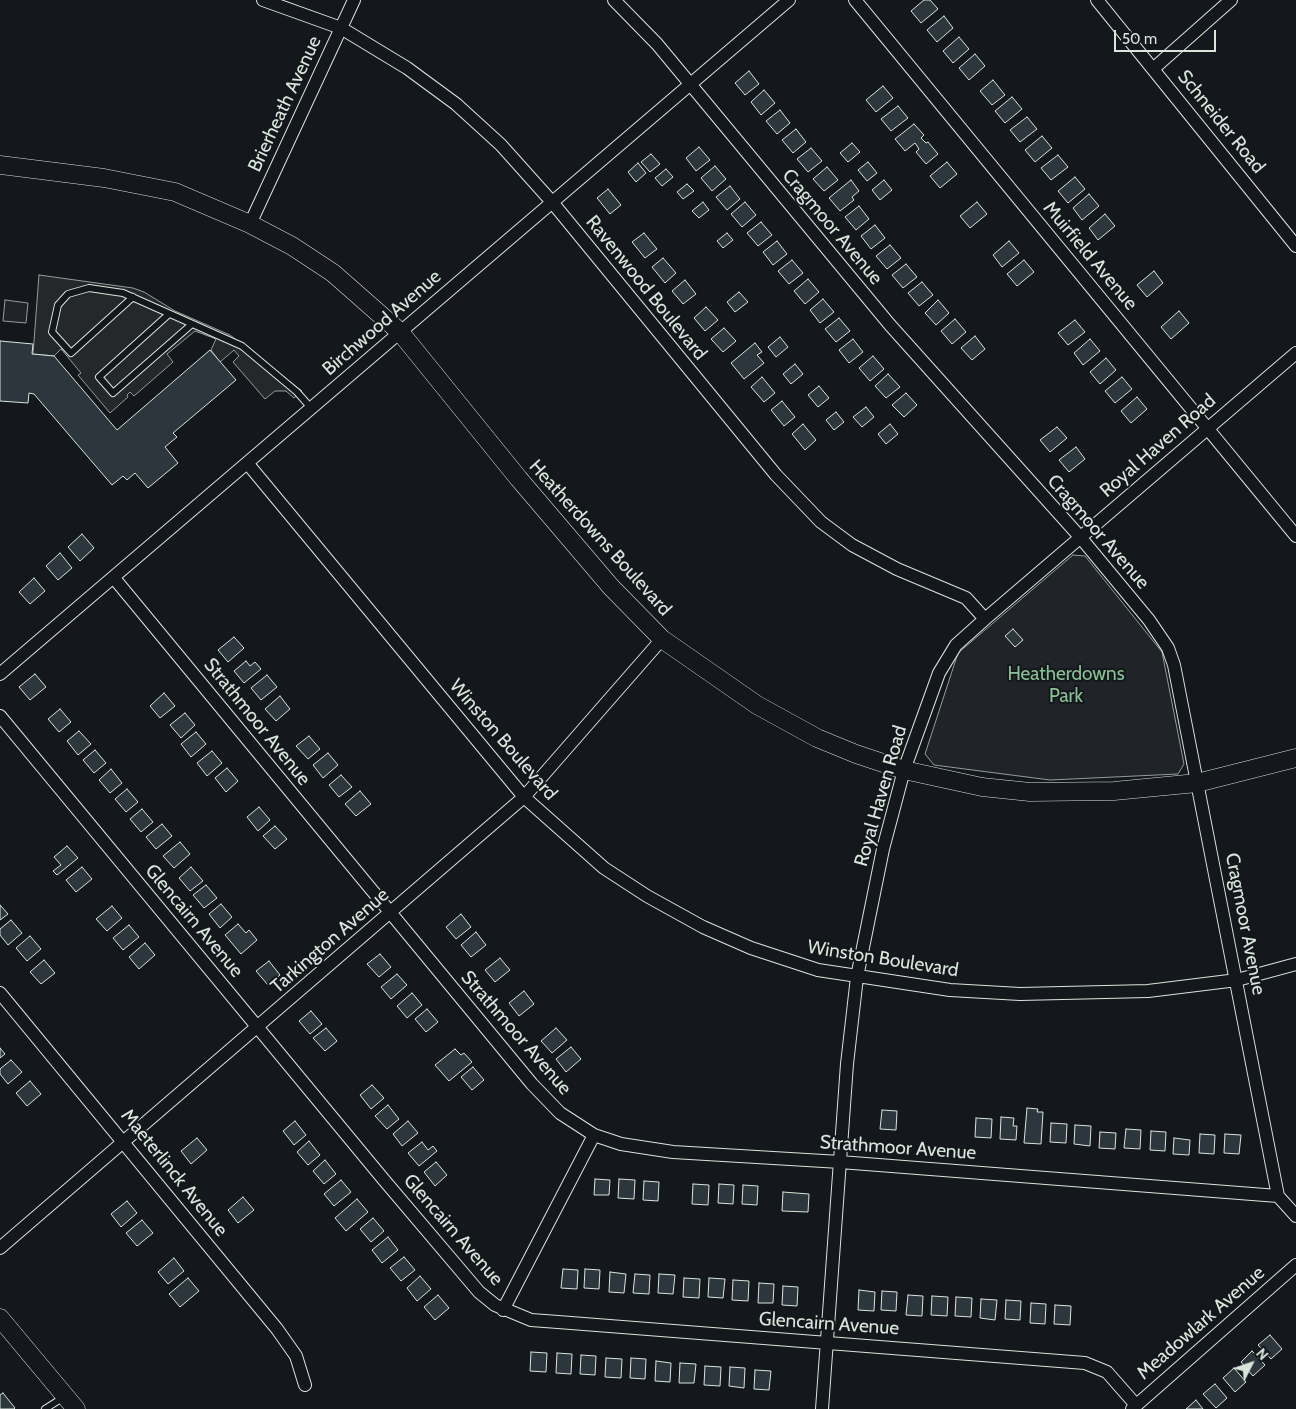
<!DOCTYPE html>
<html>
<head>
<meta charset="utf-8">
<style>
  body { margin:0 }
  #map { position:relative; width:1296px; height:1409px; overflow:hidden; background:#14181c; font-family:Cabin,sans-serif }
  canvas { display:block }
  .north { position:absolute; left:1226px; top:1339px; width:50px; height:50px; -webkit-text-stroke:4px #14181c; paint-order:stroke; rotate:49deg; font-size:14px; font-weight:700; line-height:20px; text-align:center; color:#d8e6dc }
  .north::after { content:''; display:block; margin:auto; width:18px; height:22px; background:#d8e6dc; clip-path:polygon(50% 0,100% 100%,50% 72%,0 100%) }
  .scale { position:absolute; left:1114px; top:30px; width:102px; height:22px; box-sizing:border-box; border:2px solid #d8e6dc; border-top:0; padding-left:6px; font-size:15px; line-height:18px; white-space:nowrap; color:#d8e6dc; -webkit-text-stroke:4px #14181c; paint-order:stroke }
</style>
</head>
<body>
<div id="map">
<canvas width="1296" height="1409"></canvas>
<div class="north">N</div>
<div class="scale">50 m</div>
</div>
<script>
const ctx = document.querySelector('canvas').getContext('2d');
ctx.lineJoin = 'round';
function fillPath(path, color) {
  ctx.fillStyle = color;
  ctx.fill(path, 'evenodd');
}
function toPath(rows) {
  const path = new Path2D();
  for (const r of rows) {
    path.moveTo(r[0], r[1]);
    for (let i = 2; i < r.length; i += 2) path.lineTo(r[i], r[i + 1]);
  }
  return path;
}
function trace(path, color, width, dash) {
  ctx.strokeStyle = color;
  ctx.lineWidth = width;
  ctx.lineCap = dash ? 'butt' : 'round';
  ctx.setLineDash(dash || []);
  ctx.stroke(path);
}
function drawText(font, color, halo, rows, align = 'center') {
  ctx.font = font + ' Cabin,sans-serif';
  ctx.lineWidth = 4;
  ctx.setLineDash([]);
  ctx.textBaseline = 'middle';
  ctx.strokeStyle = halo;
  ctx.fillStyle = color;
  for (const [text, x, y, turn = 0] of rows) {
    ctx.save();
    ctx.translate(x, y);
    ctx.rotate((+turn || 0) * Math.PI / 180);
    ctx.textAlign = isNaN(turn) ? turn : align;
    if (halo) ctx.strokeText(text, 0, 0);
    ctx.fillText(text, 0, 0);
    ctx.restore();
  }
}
const green = toPath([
  [5,300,28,303,26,323,3,321,5,300],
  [1073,555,1085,556,1162,652,1184,764,1178,774,1050,780,934,765,925,754,958,653,1073,555]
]);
fillPath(green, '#202428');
trace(green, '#939e99', 1);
const parking = toPath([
  [39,275,133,288,144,292,175,311,230,335,302,391,294,398,286,391,275,391,265,399,233,362,239,356,234,350,220,362,211,350,216,339,195,331,167,354,173,362,134,396,130,392,127,395,128,397,110,413,78,375,81,373,61,349,54,356,33,354,39,275]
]);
fillPath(parking, '#24282b');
trace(parking, '#939e99', 1);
const building = toPath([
  [924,0,930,0,938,9,921,23,911,11,924,0],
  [944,16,953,28,937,42,927,30,944,16],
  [959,37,969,49,953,63,943,51,959,37],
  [975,54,985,66,969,80,959,68,975,54],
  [749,71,759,84,745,95,735,83,749,71],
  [993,80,1005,95,992,105,980,91,993,80],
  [883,86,893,98,876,112,866,100,883,86],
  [764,90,775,103,761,115,751,102,764,90],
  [1012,97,1022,109,1005,123,995,111,1012,97],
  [898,106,908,118,891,131,881,119,898,106],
  [780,110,790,123,777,134,766,121,780,110],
  [1027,117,1037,129,1020,142,1010,130,1027,117],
  [914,124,924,135,921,138,926,143,928,142,938,154,926,164,916,152,919,149,915,143,905,151,895,139,914,124],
  [796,129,806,142,793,153,782,140,796,129],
  [1042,136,1052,148,1035,162,1025,150,1042,136],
  [852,143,860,152,848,162,840,153,852,143],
  [699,147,710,160,696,171,686,158,699,147],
  [811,148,822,161,808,172,797,159,811,148],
  [651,154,660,164,650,172,641,162,651,154],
  [1058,155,1068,167,1051,180,1041,168,1058,155],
  [868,162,877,173,867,181,858,170,868,162],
  [947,162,957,174,940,188,930,176,947,162],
  [638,163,646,173,636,182,628,172,638,163],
  [715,166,726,179,712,191,701,178,715,166],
  [827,167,838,180,824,191,813,179,827,167],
  [666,169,673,177,662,186,655,178,666,169],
  [1075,177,1085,189,1068,203,1058,191,1075,177],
  [851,180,859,191,852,197,854,200,840,211,829,198,851,180],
  [884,180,892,190,880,200,872,190,884,180],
  [687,184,694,191,683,199,677,192,687,184],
  [730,186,740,199,727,210,716,197,730,186],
  [608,189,621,205,610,214,597,198,608,189],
  [1089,194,1099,206,1082,220,1073,208,1089,194],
  [703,202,709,210,699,218,692,211,703,202],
  [745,202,756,215,742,227,731,214,745,202],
  [977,202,987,214,970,228,960,216,977,202],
  [859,206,869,219,856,230,845,217,859,206],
  [1105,214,1115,226,1098,240,1089,228,1105,214],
  [761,222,772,235,758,246,747,233,761,222],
  [875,225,885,238,871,249,861,236,875,225],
  [644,233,657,249,645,258,632,242,644,233],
  [727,233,733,240,723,248,717,241,727,233],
  [777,241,787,254,773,265,763,252,777,241],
  [1009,241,1019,253,1002,267,993,255,1009,241],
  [890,245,901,258,887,269,876,256,890,245],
  [663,258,676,273,665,283,652,267,663,258],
  [792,260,803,273,789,284,778,271,792,260],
  [1024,260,1034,272,1017,286,1007,274,1024,260],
  [906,264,917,277,903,288,892,275,906,264],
  [1154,271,1163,283,1147,297,1137,285,1154,271],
  [808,279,819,292,805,304,794,291,808,279],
  [685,280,696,294,683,304,672,291,685,280],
  [922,282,933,295,919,306,908,293,922,282],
  [739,292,748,302,735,312,727,302,739,292],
  [823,299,834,312,820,323,810,310,823,299],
  [938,300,949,313,936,325,925,313,938,300],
  [706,307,718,320,705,331,694,318,706,307],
  [1179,311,1189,323,1171,339,1161,327,1179,311],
  [839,318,850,331,836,342,825,329,839,318],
  [955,319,966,332,952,344,941,331,955,319],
  [1075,320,1085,332,1068,345,1058,333,1075,320],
  [724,328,736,341,723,352,711,339,724,328],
  [975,336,985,349,972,360,961,348,975,336],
  [780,337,788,347,776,357,768,347,780,337],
  [853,339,863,352,849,363,839,350,853,339],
  [1090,339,1100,351,1083,365,1074,353,1090,339],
  [0,341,33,344,32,354,54,356,117,430,210,350,236,380,173,433,177,437,165,447,178,463,148,488,135,473,127,480,123,476,112,485,34,394,29,393,28,403,0,401,0,341],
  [755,343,762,352,757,355,764,363,744,379,731,363,755,343],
  [873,356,884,369,870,381,859,368,873,356],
  [1106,358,1116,370,1100,384,1090,372,1106,358],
  [795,364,803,374,791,384,783,374,795,364],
  [888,374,900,387,886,398,875,386,888,374],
  [762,377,775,393,764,402,751,387,762,377],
  [1122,377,1132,389,1115,403,1105,391,1122,377],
  [819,386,829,398,818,407,808,395,819,386],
  [906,393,917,405,904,417,892,405,906,393],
  [1137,397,1147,409,1131,423,1121,411,1137,397],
  [782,401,795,417,784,426,771,410,782,401],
  [866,407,874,417,862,427,853,417,866,407],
  [836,412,844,422,834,430,826,420,836,412],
  [803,424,816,440,805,450,792,434,803,424],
  [890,424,898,434,886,444,878,434,890,424],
  [1057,427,1067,438,1050,452,1040,440,1057,427],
  [1076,447,1085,459,1069,472,1059,460,1076,447],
  [82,534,94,548,80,561,68,547,82,534],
  [60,553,72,568,58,580,46,566,60,553],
  [34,578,45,591,30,604,19,592,34,578],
  [1013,629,1023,640,1015,647,1005,636,1013,629],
  [234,637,244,648,228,662,218,650,234,637],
  [246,661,250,666,255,662,261,669,244,683,234,671,246,661],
  [35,674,46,687,30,700,19,687,35,674],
  [267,675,277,687,261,700,251,688,267,675],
  [164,693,175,706,160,718,150,706,164,693],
  [280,696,290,709,276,721,265,709,280,696],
  [60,709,71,722,59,732,48,719,60,709],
  [185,713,195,725,181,738,170,725,185,713],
  [79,731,91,744,78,755,67,741,79,731],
  [196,732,206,744,191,757,181,744,196,732],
  [309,736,320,749,308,759,296,746,309,736],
  [95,750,106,763,94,773,83,760,95,750],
  [212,751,222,763,207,776,197,763,212,751],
  [328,753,338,765,323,778,313,765,328,753],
  [227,768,238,781,226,792,215,778,227,768],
  [111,769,122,783,110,793,99,780,111,769],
  [341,775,352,787,339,797,329,785,341,775],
  [127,789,138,802,126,812,115,799,127,789],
  [360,791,371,804,356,816,345,804,360,791],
  [259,807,270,820,258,831,247,817,259,807],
  [142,809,153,822,141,832,130,819,142,809],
  [162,824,172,836,156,849,146,837,162,824],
  [275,826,287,839,275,849,263,836,275,826],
  [180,842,190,854,174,868,163,856,180,842],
  [67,846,78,858,57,875,53,871,61,865,54,857,67,846],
  [82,867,92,879,76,892,66,880,82,867],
  [191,867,203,881,190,891,179,878,191,867],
  [206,885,217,898,204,908,193,895,206,885],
  [221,904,232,917,220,928,209,914,221,904],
  [0,905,8,914,0,920,0,905],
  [112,906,122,918,107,931,96,919,112,906],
  [461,914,471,927,456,939,446,927,461,914],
  [11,920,22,933,8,945,0,935,0,929,11,920],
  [238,924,246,933,249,930,257,940,241,954,225,935,238,924],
  [129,925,139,937,123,950,113,938,129,925],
  [476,932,486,945,471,957,461,945,476,932],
  [30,936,41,949,27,961,16,948,30,936],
  [145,943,155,955,139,969,129,957,145,943],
  [380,954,391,967,379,977,367,964,380,954],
  [500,958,510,970,495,982,485,970,500,958],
  [44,960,55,973,41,984,30,972,44,960],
  [269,961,280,975,268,985,256,971,269,961],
  [397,974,407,985,391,999,381,987,397,974],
  [524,991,534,1004,519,1016,509,1003,524,991],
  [412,993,422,1005,407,1018,397,1006,412,993],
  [427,1009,438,1022,426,1032,415,1019,427,1009],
  [311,1011,322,1024,310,1034,299,1021,311,1011],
  [326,1028,337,1041,325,1051,313,1038,326,1028],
  [556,1028,567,1040,552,1053,541,1041,556,1028],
  [571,1047,581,1059,566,1072,556,1059,571,1047],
  [0,1048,5,1054,0,1058,0,1048],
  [455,1049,461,1055,464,1053,472,1062,449,1081,435,1065,455,1049],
  [11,1060,22,1072,8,1084,0,1074,0,1069,11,1060],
  [473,1067,484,1080,472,1090,461,1077,473,1067],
  [30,1081,41,1094,27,1106,16,1093,30,1081],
  [372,1085,384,1098,371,1109,360,1095,372,1085],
  [388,1105,399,1119,387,1129,375,1116,388,1105],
  [1027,1108,1038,1109,1037,1112,1043,1112,1041,1144,1024,1143,1027,1108],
  [882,1110,897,1111,896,1130,880,1129,882,1110],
  [1001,1117,1014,1118,1013,1126,1017,1126,1016,1140,1000,1139,1001,1117],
  [976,1118,992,1119,991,1138,975,1137,976,1118],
  [295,1121,306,1135,294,1145,283,1131,295,1121],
  [408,1121,418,1133,402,1146,393,1134,408,1121],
  [1051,1123,1067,1124,1066,1143,1050,1142,1051,1123],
  [1075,1125,1091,1126,1090,1146,1074,1144,1075,1125],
  [1126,1129,1141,1130,1140,1149,1124,1148,1126,1129],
  [1151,1131,1166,1132,1165,1151,1150,1150,1151,1131],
  [1100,1132,1116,1133,1115,1149,1099,1148,1100,1132],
  [1200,1134,1215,1135,1214,1154,1199,1153,1200,1134],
  [1225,1134,1241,1135,1239,1154,1224,1153,1225,1134],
  [197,1138,207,1150,191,1164,181,1151,197,1138],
  [1174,1138,1190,1140,1189,1155,1173,1154,1174,1138],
  [309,1141,320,1155,308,1165,297,1152,309,1141],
  [422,1142,428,1150,433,1146,437,1151,419,1166,408,1153,422,1142],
  [325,1160,336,1174,324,1184,313,1171,325,1160],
  [436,1162,447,1175,435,1186,424,1172,436,1162],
  [595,1179,610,1180,609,1195,594,1195,595,1179],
  [619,1179,635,1180,634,1199,618,1198,619,1179],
  [341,1180,351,1192,334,1206,324,1194,341,1180],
  [644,1181,659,1182,658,1201,643,1200,644,1181],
  [693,1184,709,1185,708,1205,692,1204,693,1184],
  [719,1184,734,1185,733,1204,718,1203,719,1184],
  [743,1185,758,1186,757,1205,742,1204,743,1185],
  [783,1192,809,1194,808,1212,782,1211,783,1192],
  [243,1197,254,1210,238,1223,228,1210,243,1197],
  [357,1199,368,1212,346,1231,335,1218,357,1199],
  [127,1201,137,1213,121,1227,111,1214,127,1201],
  [373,1218,384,1231,371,1242,360,1229,373,1218],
  [142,1220,153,1233,137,1246,126,1233,142,1220],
  [388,1237,398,1250,382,1263,372,1250,388,1237],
  [404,1257,415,1270,401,1281,390,1268,404,1257],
  [174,1258,184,1271,168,1284,158,1272,174,1258],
  [563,1269,578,1270,577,1289,561,1288,563,1269],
  [585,1269,600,1270,599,1289,584,1288,585,1269],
  [610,1272,626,1274,624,1293,609,1292,610,1272],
  [635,1274,650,1275,649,1294,633,1293,635,1274],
  [659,1274,675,1275,673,1294,658,1293,659,1274],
  [420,1276,431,1289,417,1301,407,1288,420,1276],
  [188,1278,199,1291,180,1307,169,1294,188,1278],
  [684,1278,700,1279,699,1298,683,1297,684,1278],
  [709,1278,725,1279,723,1298,708,1297,709,1278],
  [733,1280,749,1281,748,1301,732,1300,733,1280],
  [759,1283,774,1284,773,1303,758,1303,759,1283],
  [783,1286,798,1287,797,1306,782,1305,783,1286],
  [859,1290,875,1292,874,1311,858,1310,859,1290],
  [882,1291,897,1292,896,1311,881,1310,882,1291],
  [438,1295,449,1308,435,1320,424,1307,438,1295],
  [908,1295,923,1296,922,1316,906,1315,908,1295],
  [932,1296,948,1297,947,1316,931,1315,932,1296],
  [956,1297,972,1298,971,1317,955,1316,956,1297],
  [981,1299,997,1300,995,1320,980,1318,981,1299],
  [1006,1300,1021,1301,1020,1320,1005,1319,1006,1300],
  [1031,1303,1046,1304,1045,1324,1030,1323,1031,1303],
  [1055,1305,1071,1306,1070,1325,1054,1324,1055,1305],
  [1270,1335,1282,1349,1271,1359,1258,1345,1270,1335],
  [1252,1351,1265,1365,1253,1376,1241,1362,1252,1351],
  [531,1352,547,1353,546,1372,530,1371,531,1352],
  [557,1353,572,1354,571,1374,556,1373,557,1353],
  [581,1355,596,1356,595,1375,580,1374,581,1355],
  [606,1358,622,1359,621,1378,605,1377,606,1358],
  [631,1358,646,1359,645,1379,630,1378,631,1358],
  [656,1361,671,1363,670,1382,655,1381,656,1361],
  [680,1363,696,1364,694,1383,679,1383,680,1363],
  [705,1366,721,1367,720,1386,704,1385,705,1366],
  [730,1367,745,1368,744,1388,729,1386,730,1367],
  [1234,1368,1246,1382,1235,1392,1223,1378,1234,1368],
  [755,1370,771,1371,769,1390,754,1389,755,1370],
  [1215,1384,1227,1398,1216,1408,1203,1394,1215,1384],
  [3,1393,15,1408,14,1409,0,1409,0,1395,3,1393],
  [1196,1400,1203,1409,1186,1409,1196,1400]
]);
fillPath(building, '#2c363c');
trace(building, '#d8e6dc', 1);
const lane = toPath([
  [133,297,71,353,52,332,58,305,68,294,89,288,123,293,242,346,297,392,312,409],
  [169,314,99,377,113,393,192,324],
  [45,1409,64,1397]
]);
const street = toPath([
  [263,0,341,28,407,68,456,104,501,145,552,202,776,475,821,522,852,545,897,569,966,598,985,619],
  [614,0,657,44,890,325,1081,538,1149,620,1168,648,1174,665,1278,1196,1296,1216],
  [855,0,1296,536],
  [1097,0,1296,246],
  [1153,69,1231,0],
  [250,224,354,0],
  [248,464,524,797,604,868,647,896,703,927,751,948,818,970,950,990,1020,994,1148,991,1237,980,1296,964],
  [114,578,532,1084,560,1113,594,1135,621,1144,673,1152,840,1162,1278,1196],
  [0,674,789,0],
  [0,716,384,1180,479,1292,495,1305,531,1320,558,1322,1085,1363,1107,1372,1136,1405],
  [0,993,277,1329,296,1356,305,1385],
  [0,1248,524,797,662,639],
  [503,1310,594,1135],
  [822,1409,847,1064,857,977,883,849,904,770,939,673,956,645,985,619,1296,353],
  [1132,1409,1296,1265]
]);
const secondary = toPath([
  [0,165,104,178,175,192,250,224,292,246,333,273,400,332,519,479,611,587,662,639,757,705,817,738,856,754,904,770,982,787,1030,792,1114,791,1197,783,1296,758],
  [0,1318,76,1409]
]);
trace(lane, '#d8e6dc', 8);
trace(street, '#d8e6dc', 14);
trace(secondary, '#d8e6dc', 19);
trace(lane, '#14181c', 6);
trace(street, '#14181c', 12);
trace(secondary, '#14181c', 18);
drawText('19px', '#d8e6dc', '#14181c', [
  ["Brierheath Avenue",285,104,-65],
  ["Schneider Road",1221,122,51],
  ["Cragmoor Avenue",832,227,50],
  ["Muirfield Avenue",1090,256,50],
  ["Ravenwood Boulevard",646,288,51],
  ["Birchwood Avenue",382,323,-41],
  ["Royal Haven Road",1158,446,-41],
  ["Cragmoor Avenue",1098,532,49],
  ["Heatherdowns Boulevard",600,538,48],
  ["Strathmoor Avenue",257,722,51],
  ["Winston Boulevard",503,740,49],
  ["Royal Haven Road",881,796,-74],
  ["Glencairn Avenue",194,921,50],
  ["Cragmoor Avenue",1245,924,79],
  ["Tarkington Avenue",330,941,-41],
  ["Winston Boulevard",883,959,9],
  ["Strathmoor Avenue",516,1033,49],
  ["Strathmoor Avenue",898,1148,4],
  ["Maeterlinck Avenue",174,1173,51],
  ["Glencairn Avenue",453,1230,49],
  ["Meadowlark Avenue",1201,1323,-41],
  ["Glencairn Avenue",829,1324,4]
]);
drawText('19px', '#8ac095', '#14181c', [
  ["Heatherdowns",1066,674],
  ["Park",1066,696]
]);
</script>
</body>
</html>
